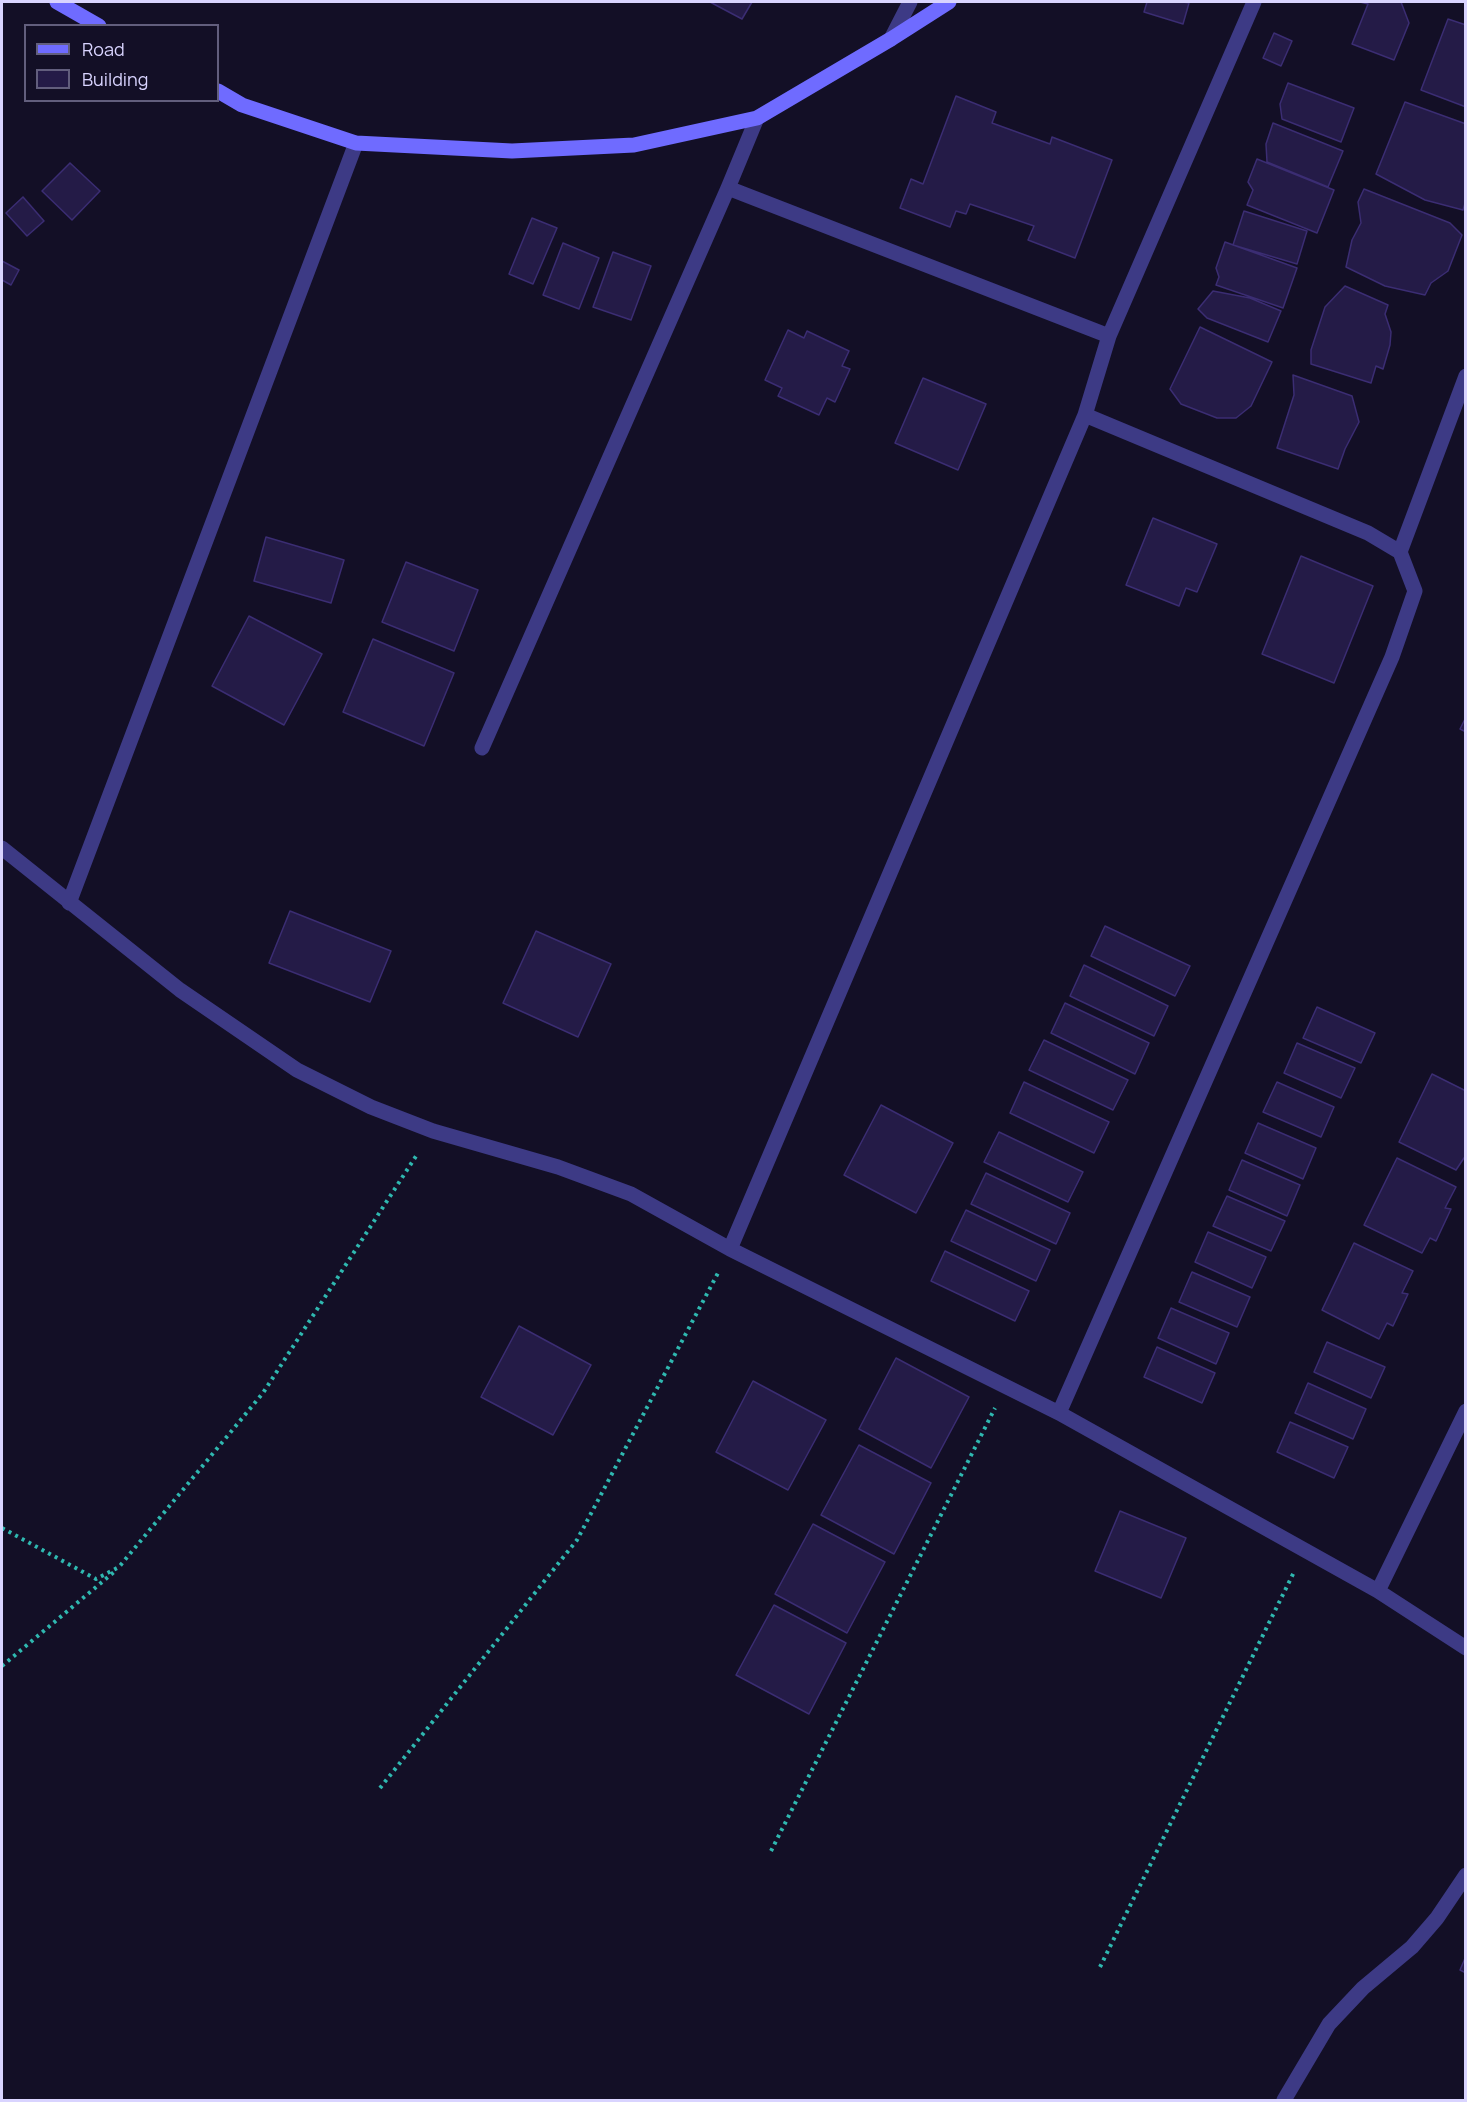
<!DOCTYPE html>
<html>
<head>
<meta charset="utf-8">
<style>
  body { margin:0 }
  #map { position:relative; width:1467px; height:2102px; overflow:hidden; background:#130f26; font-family:Manrope,sans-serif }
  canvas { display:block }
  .frame { position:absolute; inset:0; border:3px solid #d9d4ff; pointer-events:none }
  .legend { position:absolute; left:24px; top:24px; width:195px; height:78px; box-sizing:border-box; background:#130f26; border:2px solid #625e7d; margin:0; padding:8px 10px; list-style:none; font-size:18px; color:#d9d4ff }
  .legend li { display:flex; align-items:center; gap:12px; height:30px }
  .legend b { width:30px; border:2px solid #625e7d }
</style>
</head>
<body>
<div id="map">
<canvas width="1467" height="2102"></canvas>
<div class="frame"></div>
<ul class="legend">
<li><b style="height:8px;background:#6f6bff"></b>Road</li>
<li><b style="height:16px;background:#241b47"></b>Building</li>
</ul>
</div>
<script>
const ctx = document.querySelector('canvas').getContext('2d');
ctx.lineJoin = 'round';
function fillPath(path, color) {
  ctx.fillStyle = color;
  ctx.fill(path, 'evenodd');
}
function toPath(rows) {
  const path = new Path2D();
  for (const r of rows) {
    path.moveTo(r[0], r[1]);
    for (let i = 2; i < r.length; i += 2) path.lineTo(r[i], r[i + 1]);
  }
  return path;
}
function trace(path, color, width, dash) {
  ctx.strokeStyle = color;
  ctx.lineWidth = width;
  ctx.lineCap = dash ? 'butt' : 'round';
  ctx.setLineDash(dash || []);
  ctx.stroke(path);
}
const building = toPath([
  [710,2,752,2,742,19,710,2],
  [1147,2,1183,2,1189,3,1183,24,1144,12,1147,2],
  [1360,2,1401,2,1409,23,1394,60,1352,44,1368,4,1360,2],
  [1448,19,1466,25,1466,107,1421,90,1448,19],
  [1274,33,1292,41,1281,66,1263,58,1274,33],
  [1288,83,1354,108,1341,142,1282,119,1280,104,1288,83],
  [956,96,996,112,992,123,1050,144,1052,137,1112,160,1075,258,1028,240,1034,226,970,204,966,214,956,211,950,227,900,208,911,179,923,184,956,96],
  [1405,102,1466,124,1466,200,1463,210,1425,200,1376,174,1405,102],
  [1273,123,1343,151,1328,187,1267,162,1266,144,1273,123],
  [1257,159,1334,190,1317,233,1247,205,1253,190,1248,182,1257,159],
  [70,163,100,191,72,220,42,191,70,163],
  [1364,189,1450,223,1462,235,1448,271,1431,283,1425,295,1385,286,1346,267,1352,240,1361,223,1358,202,1364,189],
  [23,197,44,221,27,236,6,213,23,197],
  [1244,211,1307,231,1297,264,1233,245,1244,211],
  [532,218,557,228,533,284,509,274,532,218],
  [1225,242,1297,268,1283,308,1216,285,1219,277,1216,268,1225,242],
  [563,243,599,258,579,309,543,295,563,243],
  [613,252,651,266,631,320,593,307,613,252],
  [2,261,19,270,11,285,2,280,2,261],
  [1345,286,1388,305,1385,314,1391,332,1390,345,1383,369,1376,366,1371,383,1311,364,1311,350,1325,307,1345,286],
  [1213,291,1250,298,1281,311,1268,342,1207,318,1198,309,1213,291],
  [1200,327,1272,362,1251,406,1236,418,1217,418,1181,404,1170,389,1200,327],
  [788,330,804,338,807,331,849,351,842,366,850,369,835,402,827,398,819,415,778,396,782,388,765,380,788,330],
  [1293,375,1352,396,1359,422,1345,449,1338,469,1277,448,1294,395,1293,375],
  [923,378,986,404,958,470,895,443,923,378],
  [1153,518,1217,544,1197,592,1186,588,1179,606,1126,585,1153,518],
  [266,537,344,560,331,603,254,581,266,537],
  [1301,556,1373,586,1334,683,1262,654,1301,556],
  [406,562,478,590,454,651,382,622,406,562],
  [249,616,322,654,284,725,212,686,249,616],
  [373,639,454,673,424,746,343,712,373,639],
  [1466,717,1466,732,1460,729,1466,717],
  [290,911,391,951,370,1002,269,963,290,911],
  [1105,926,1190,966,1175,996,1091,956,1105,926],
  [536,931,611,964,578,1037,503,1003,536,931],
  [1084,965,1168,1006,1154,1036,1070,996,1084,965],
  [1065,1003,1149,1043,1135,1074,1051,1033,1065,1003],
  [1317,1007,1375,1033,1361,1063,1303,1038,1317,1007],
  [1044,1040,1128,1080,1113,1110,1029,1070,1044,1040],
  [1297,1043,1355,1068,1341,1098,1284,1073,1297,1043],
  [1432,1074,1466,1091,1466,1155,1456,1170,1399,1142,1432,1074],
  [1024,1082,1109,1122,1094,1153,1010,1113,1024,1082],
  [1277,1082,1334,1107,1321,1137,1263,1112,1277,1082],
  [881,1105,953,1143,916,1213,844,1175,881,1105],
  [1258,1123,1316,1148,1303,1179,1245,1153,1258,1123],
  [999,1132,1083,1172,1068,1202,984,1162,999,1132],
  [1397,1158,1456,1187,1445,1208,1451,1209,1436,1241,1430,1238,1422,1253,1364,1225,1397,1158],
  [1242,1160,1300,1185,1287,1216,1229,1190,1242,1160],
  [986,1173,1070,1213,1056,1244,971,1204,986,1173],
  [1227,1196,1285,1221,1271,1251,1213,1226,1227,1196],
  [966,1210,1050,1250,1036,1281,951,1241,966,1210],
  [1208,1232,1266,1257,1252,1288,1195,1262,1208,1232],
  [1354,1243,1413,1271,1402,1293,1408,1294,1393,1326,1387,1323,1379,1339,1322,1310,1354,1243],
  [945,1251,1029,1291,1015,1321,931,1281,945,1251],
  [1192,1272,1250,1297,1237,1327,1179,1302,1192,1272],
  [1171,1308,1229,1333,1216,1364,1158,1338,1171,1308],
  [519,1326,591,1365,553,1435,481,1397,519,1326],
  [1327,1342,1385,1367,1371,1398,1314,1372,1327,1342],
  [1157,1347,1215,1373,1202,1403,1144,1377,1157,1347],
  [896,1358,969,1397,931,1468,859,1429,896,1358],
  [753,1381,826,1420,788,1490,716,1452,753,1381],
  [1308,1383,1366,1409,1353,1439,1295,1413,1308,1383],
  [1290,1422,1348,1447,1334,1478,1277,1452,1290,1422],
  [859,1445,931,1483,894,1554,821,1515,859,1445],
  [1120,1511,1186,1538,1161,1598,1095,1571,1120,1511],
  [813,1524,885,1562,847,1633,775,1594,813,1524],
  [774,1605,846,1643,809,1714,736,1675,774,1605],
  [1466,1956,1466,1973,1460,1970,1466,1956]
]);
fillPath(building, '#241b47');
trace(building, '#3b2d73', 1.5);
trace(toPath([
  [2,1528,96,1579,119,1567,263,1393,418,1153],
  [2,1666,114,1572],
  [380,1788,577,1540,719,1271],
  [771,1851,995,1408],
  [1100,1967,1294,1572]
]), '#2fb8b0', 4, [3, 4.5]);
trace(toPath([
  [891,39,910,2],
  [728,188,1109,336],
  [1400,552,1466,376],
  [482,748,728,188,757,118],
  [2,848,180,990,297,1070,371,1107,433,1131,558,1167,631,1194,730,1249,1059,1413,1378,1591,1466,1648],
  [69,903,356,143],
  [730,1249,1085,415,1109,336,1254,2],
  [1059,1413,1392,657,1415,591,1400,552,1368,533,1085,415],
  [1378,1591,1466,1411],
  [1284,2100,1329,2024,1363,1988,1412,1947,1437,1918,1466,1875]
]), '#3d3a85', 15);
trace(toPath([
  [57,2,99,26],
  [218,91,242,105,356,143,512,151,634,145,757,118,891,39,949,2]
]), '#6f6bff', 15);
</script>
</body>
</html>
